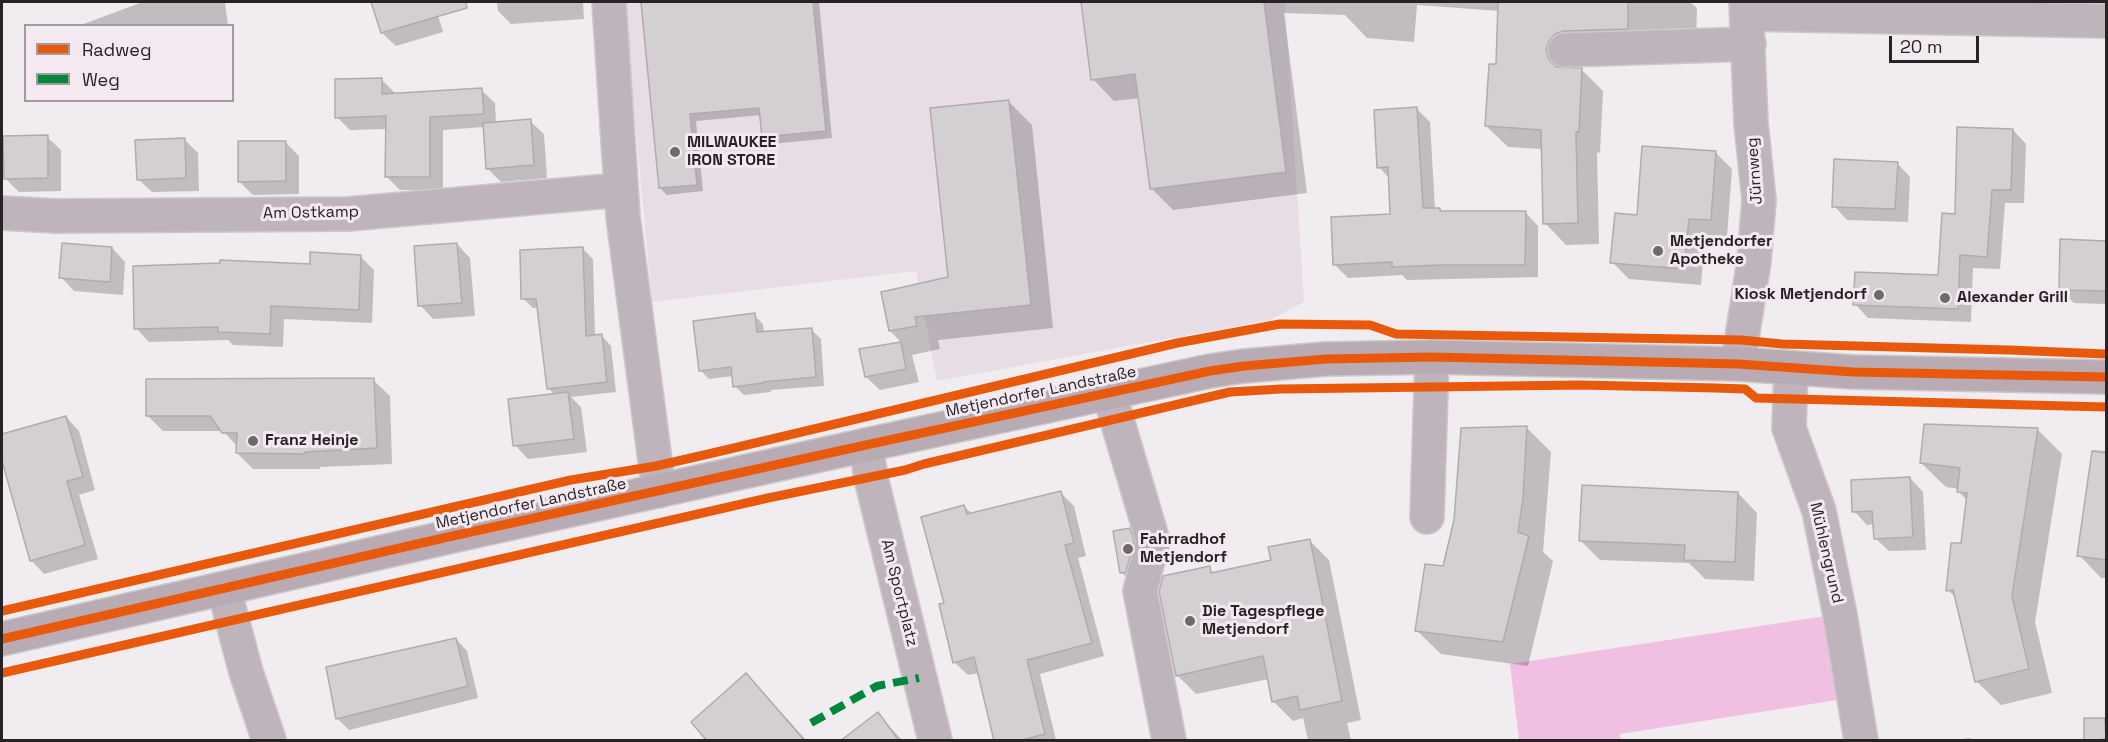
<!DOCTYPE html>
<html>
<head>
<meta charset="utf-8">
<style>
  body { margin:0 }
  #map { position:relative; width:2108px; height:742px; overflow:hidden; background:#f1ecef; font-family:"Space Grotesk",sans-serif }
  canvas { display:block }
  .frame { position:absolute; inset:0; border:3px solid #272325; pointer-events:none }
  .legend { position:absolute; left:24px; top:24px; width:210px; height:78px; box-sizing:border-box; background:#f4e9f0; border:2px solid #a29a9f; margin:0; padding:8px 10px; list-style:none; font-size:18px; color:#272325 }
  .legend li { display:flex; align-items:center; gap:12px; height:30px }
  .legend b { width:30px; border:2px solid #a29a9f }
  .scale { position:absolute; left:1889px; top:36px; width:90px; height:27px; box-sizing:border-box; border:3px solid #272325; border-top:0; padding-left:8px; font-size:18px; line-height:21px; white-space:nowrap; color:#272325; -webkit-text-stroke:4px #f4e9f0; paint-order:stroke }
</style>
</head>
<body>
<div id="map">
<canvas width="2108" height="742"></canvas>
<div class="frame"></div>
<ul class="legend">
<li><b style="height:8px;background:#e8590c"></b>Radweg</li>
<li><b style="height:8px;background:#00873e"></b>Weg</li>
</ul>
<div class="scale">20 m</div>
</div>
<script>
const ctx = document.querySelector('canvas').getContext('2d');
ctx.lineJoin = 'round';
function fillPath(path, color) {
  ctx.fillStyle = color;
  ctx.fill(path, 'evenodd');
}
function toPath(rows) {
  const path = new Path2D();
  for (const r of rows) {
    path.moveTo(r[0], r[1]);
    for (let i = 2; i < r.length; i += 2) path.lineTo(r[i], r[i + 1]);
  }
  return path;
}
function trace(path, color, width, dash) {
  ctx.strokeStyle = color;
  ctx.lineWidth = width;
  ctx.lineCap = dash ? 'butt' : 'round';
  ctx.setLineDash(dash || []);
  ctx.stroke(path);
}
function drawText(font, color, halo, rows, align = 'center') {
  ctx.font = font + ' "Space Grotesk",sans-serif';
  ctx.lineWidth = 6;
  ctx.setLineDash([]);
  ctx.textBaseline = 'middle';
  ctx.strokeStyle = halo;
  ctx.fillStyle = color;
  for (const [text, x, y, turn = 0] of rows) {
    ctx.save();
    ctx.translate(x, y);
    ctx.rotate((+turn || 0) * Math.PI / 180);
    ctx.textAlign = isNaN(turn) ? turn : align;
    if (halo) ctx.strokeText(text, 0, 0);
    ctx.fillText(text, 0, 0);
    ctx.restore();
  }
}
fillPath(toPath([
  [624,2,1285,2,1304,302,1269,320,937,381,916,271,652,302]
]), '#e9dde5');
fillPath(toPath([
  [1826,616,1837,700,1620,734,1621,740,1519,740,1510,664]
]), '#f1bfe2');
fillPath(toPath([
  [143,2,225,2,228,26,78,26],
  [373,2,434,2,443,32,396,46,382,33],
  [497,2,583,2,584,19,511,24,498,11],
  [642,2,819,2,832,138,771,144,764,136,762,115,696,121,703,191,667,195,660,188],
  [1083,2,1690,2,1697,8,1696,43,1570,62,1568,70,1582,70,1603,91,1600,153,1597,152,1599,244,1566,245,1545,223,1543,149,1508,147,1486,126,1498,66,1500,11,1417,5,1414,42,1367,38,1345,15,1284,13,1307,193,1173,210,1151,188,1140,98,1114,101,1093,79],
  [381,79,395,93,395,95,481,90,495,103,496,124,530,121,544,134,547,178,501,182,488,169,484,127,443,130,443,190,400,190,386,176,387,129,350,130,337,117],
  [1008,101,1032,125,1053,328,938,340,940,349,912,355,919,382,880,390,866,377,861,351,902,343,890,331,950,278],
  [1416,108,1430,122,1435,209,1439,209,1442,212,1525,212,1538,226,1538,277,1407,280,1402,275,1348,278,1335,265,1391,215,1390,179,1379,167],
  [2013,130,2026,144,2024,203,2005,203,2000,269,1973,268,1971,322,1868,318,1855,304,1939,276,1956,215],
  [47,137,61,150,61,191,19,192,5,178],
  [184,139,198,153,199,191,152,192,138,179],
  [285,142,299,156,299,194,253,195,239,181],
  [1715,152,1732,169,1727,237,1705,235,1701,285,1629,279,1612,262,1638,217],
  [1897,163,1910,177,1908,222,1847,220,1834,206],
  [2061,241,2106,242,2106,304,2074,303,2060,289],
  [457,244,470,258,475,316,433,319,420,305],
  [112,248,125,262,123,295,74,291,61,277],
  [583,249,593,259,595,336,601,335,611,346,616,392,571,397,581,407,587,452,528,459,515,445,555,395,548,388,539,308,533,308,523,298],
  [360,256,374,270,372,323,284,319,283,347,233,345,228,340,149,342,136,328,311,265],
  [754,315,763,324,764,333,812,330,821,339,824,386,771,390,771,392,744,395,735,386,733,376,709,379,700,370],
  [373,380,390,396,392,464,320,467,320,469,253,469,237,453,237,446,223,431,163,431,147,415],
  [66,417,79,431,95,490,79,495,98,559,44,574,31,560,2,456,2,436],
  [1527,428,1551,452,1543,552,1553,561,1528,666,1441,654,1416,630,1444,568],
  [2037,429,2062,454,2035,622,2052,693,2001,705,1976,681,1957,599,1948,590,1962,544,1967,500,1959,492,1959,489,1946,487,1921,463],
  [2094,450,2106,451,2106,578,2101,578,2079,555],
  [1910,478,1923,492,1926,550,1889,551,1875,538,1875,524,1867,525,1854,511],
  [1060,492,1074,506,1086,556,1078,558,1104,656,1040,674,1056,740,996,740,979,673,968,675,954,662,946,604,964,506,972,514],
  [1738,493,1757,513,1754,581,1705,579,1689,563,1600,560,1580,540],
  [1129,530,1143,543,1135,585,1121,572],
  [1309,540,1329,560,1361,720,1347,723,1351,740,1308,740,1303,718,1293,721,1273,701,1269,679,1196,694,1177,675,1209,568,1215,574,1273,562],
  [456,639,467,651,478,698,349,730,337,718],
  [746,675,764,693,806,740,709,740],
  [878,714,902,740,842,740],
  [2106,718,2106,740,2088,740,2084,722],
  [1970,738,1973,740,1952,740]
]), '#0003');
const building = toPath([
  [371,2,466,2,467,8,381,33,371,2],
  [641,2,813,2,826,131,762,137,759,108,690,114,697,185,659,188,641,2],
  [1081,2,1264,2,1286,172,1150,189,1135,74,1091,80,1081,2],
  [1498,2,1628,2,1628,29,1564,31,1555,34,1549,41,1546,50,1549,60,1557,67,1582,68,1579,132,1576,132,1578,223,1543,224,1541,130,1485,126,1489,64,1496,64,1498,2],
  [382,78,382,94,482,88,484,114,430,117,430,177,385,177,386,116,335,118,335,79,382,78],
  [1009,100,1031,305,915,317,917,326,889,331,881,292,948,277,930,108,1009,100],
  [1417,107,1423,208,1440,208,1440,211,1526,211,1525,265,1442,265,1392,267,1392,262,1333,265,1331,217,1390,214,1388,167,1377,168,1374,110,1417,107],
  [531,119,534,165,486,169,483,123,531,119],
  [1957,127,2013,129,2011,190,1992,190,1987,257,1960,255,1958,309,1853,305,1855,272,1938,275,1942,213,1955,214,1957,127],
  [48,135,48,178,4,179,3,136,48,135],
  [185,138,186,178,137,180,135,140,185,138],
  [238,141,286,141,286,181,238,182,238,141],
  [1642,146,1716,151,1711,220,1689,219,1684,269,1610,263,1615,213,1637,215,1642,146],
  [1834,159,1898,162,1895,209,1832,207,1834,159],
  [2060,239,2106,241,2106,291,2059,290,2060,239],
  [62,243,112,247,110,282,59,278,62,243],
  [457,243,462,303,418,306,414,246,457,243],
  [583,247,586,336,602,334,607,382,547,389,536,299,521,299,520,250,583,247],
  [310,252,361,255,359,310,271,306,270,334,218,332,218,327,134,329,133,266,220,263,220,260,310,264,310,252],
  [755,313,757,332,812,328,816,377,763,382,763,383,733,387,731,367,699,371,693,321,755,313],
  [901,342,906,369,865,377,859,349,901,342],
  [374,378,377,448,305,452,305,454,236,453,237,433,222,433,210,416,146,416,146,379,374,378],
  [568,392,574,439,513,446,508,399,568,392],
  [66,416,83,477,67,481,85,545,30,561,2,461,2,434,66,416],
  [1924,424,2038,428,2012,596,2029,669,1975,682,1953,590,1946,591,1951,543,1961,543,1967,493,1957,492,1960,468,1920,463,1924,424],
  [1527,426,1523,498,1518,532,1529,536,1503,642,1415,631,1425,564,1443,566,1454,520,1461,428,1527,426],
  [2092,451,2106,453,2106,560,2077,556,2092,451],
  [1910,477,1913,537,1874,539,1872,511,1852,512,1851,480,1910,477],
  [1582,485,1738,492,1735,562,1684,560,1685,545,1579,541,1582,485],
  [1061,491,1074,543,1065,545,1092,643,1027,660,1045,734,1018,741,994,741,974,657,953,663,939,604,944,603,921,517,964,505,967,514,1061,491],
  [1130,528,1134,541,1126,572,1120,573,1113,531,1130,528],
  [1310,539,1342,701,1300,710,1297,696,1272,702,1263,656,1176,676,1159,592,1163,576,1210,566,1211,573,1271,560,1268,547,1310,539],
  [456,638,468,686,336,719,326,667,456,638],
  [746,673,805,741,707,741,691,722,746,673],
  [878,712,899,741,840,741,878,712],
  [2084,718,2105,718,2106,739,2084,741,2084,718]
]);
fillPath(building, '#d4cfd2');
trace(building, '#afabae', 1.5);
const minor = toPath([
  [609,2,623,217,659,491],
  [1748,14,2106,21],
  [1565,50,1749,44],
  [2,213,56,216,348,214,620,190],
  [1738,364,1754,261,1759,200,1751,123,1746,2],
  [1791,368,1789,428,1819,511,1840,615,1861,740],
  [1109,393,1153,541,1140,591,1169,740],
  [866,445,871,478,935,740],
  [1427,517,1432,357],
  [224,589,246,672,269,740]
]);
const major = toPath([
  [2,639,448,537,866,445,1210,371,1244,366,1326,359,1432,357,1738,364,1853,372,2106,377]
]);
trace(minor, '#ccc9cb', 36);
trace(major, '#ccc9cb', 36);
trace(minor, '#c0b4bc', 33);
trace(major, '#b9abb4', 33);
trace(toPath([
  [811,723,877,686,919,678]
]), '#00873e', 8, [15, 8]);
trace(toPath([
  [2,611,571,480,656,466,717,452,1177,343,1280,324,1370,325,1396,334,1741,340,1782,344,2009,350,2106,354],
  [2,639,448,537,866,445,1210,371,1244,366,1326,359,1432,357,1738,364,1853,372,2106,377],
  [2,673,768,498,905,470,924,464,1230,392,1281,389,1580,385,1716,388,1745,389,1756,398,2106,407]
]), '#e8590c', 9);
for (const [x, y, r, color] of [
  [675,152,6,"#6e696c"],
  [1658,251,6,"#6e696c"],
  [1879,295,6,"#6e696c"],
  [1945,298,6,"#6e696c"],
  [253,441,6,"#6e696c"],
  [1128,549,6,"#6e696c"],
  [1190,621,6,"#6e696c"]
]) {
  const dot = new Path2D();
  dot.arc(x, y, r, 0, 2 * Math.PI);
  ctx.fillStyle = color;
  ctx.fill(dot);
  trace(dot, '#f4e9f0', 2);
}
drawText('bold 16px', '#272325', '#f4e9f0', [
  ["MILWAUKEE",687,143],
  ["IRON STORE",687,161],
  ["Metjendorfer",1670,242],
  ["Apotheke",1670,260],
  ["Kiosk Metjendorf",1867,295,"right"],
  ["Alexander Grill",1957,298],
  ["Franz Heinje",265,441],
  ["Fahrradhof",1140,540],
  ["Metjendorf",1140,558],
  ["Die Tagespflege",1202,612],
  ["Metjendorf",1202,630]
], 'left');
drawText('16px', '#272325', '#f4e9f0', [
  ["Jürnweg",1755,171,-94],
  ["Am Ostkamp",311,213,-1],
  ["Metjendorfer Landstraße",1041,392,-12],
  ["Metjendorfer Landstraße",531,504,-12],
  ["Mühlengrund",1826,553,77],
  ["Am Sportplatz",899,593,76]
]);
</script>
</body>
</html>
